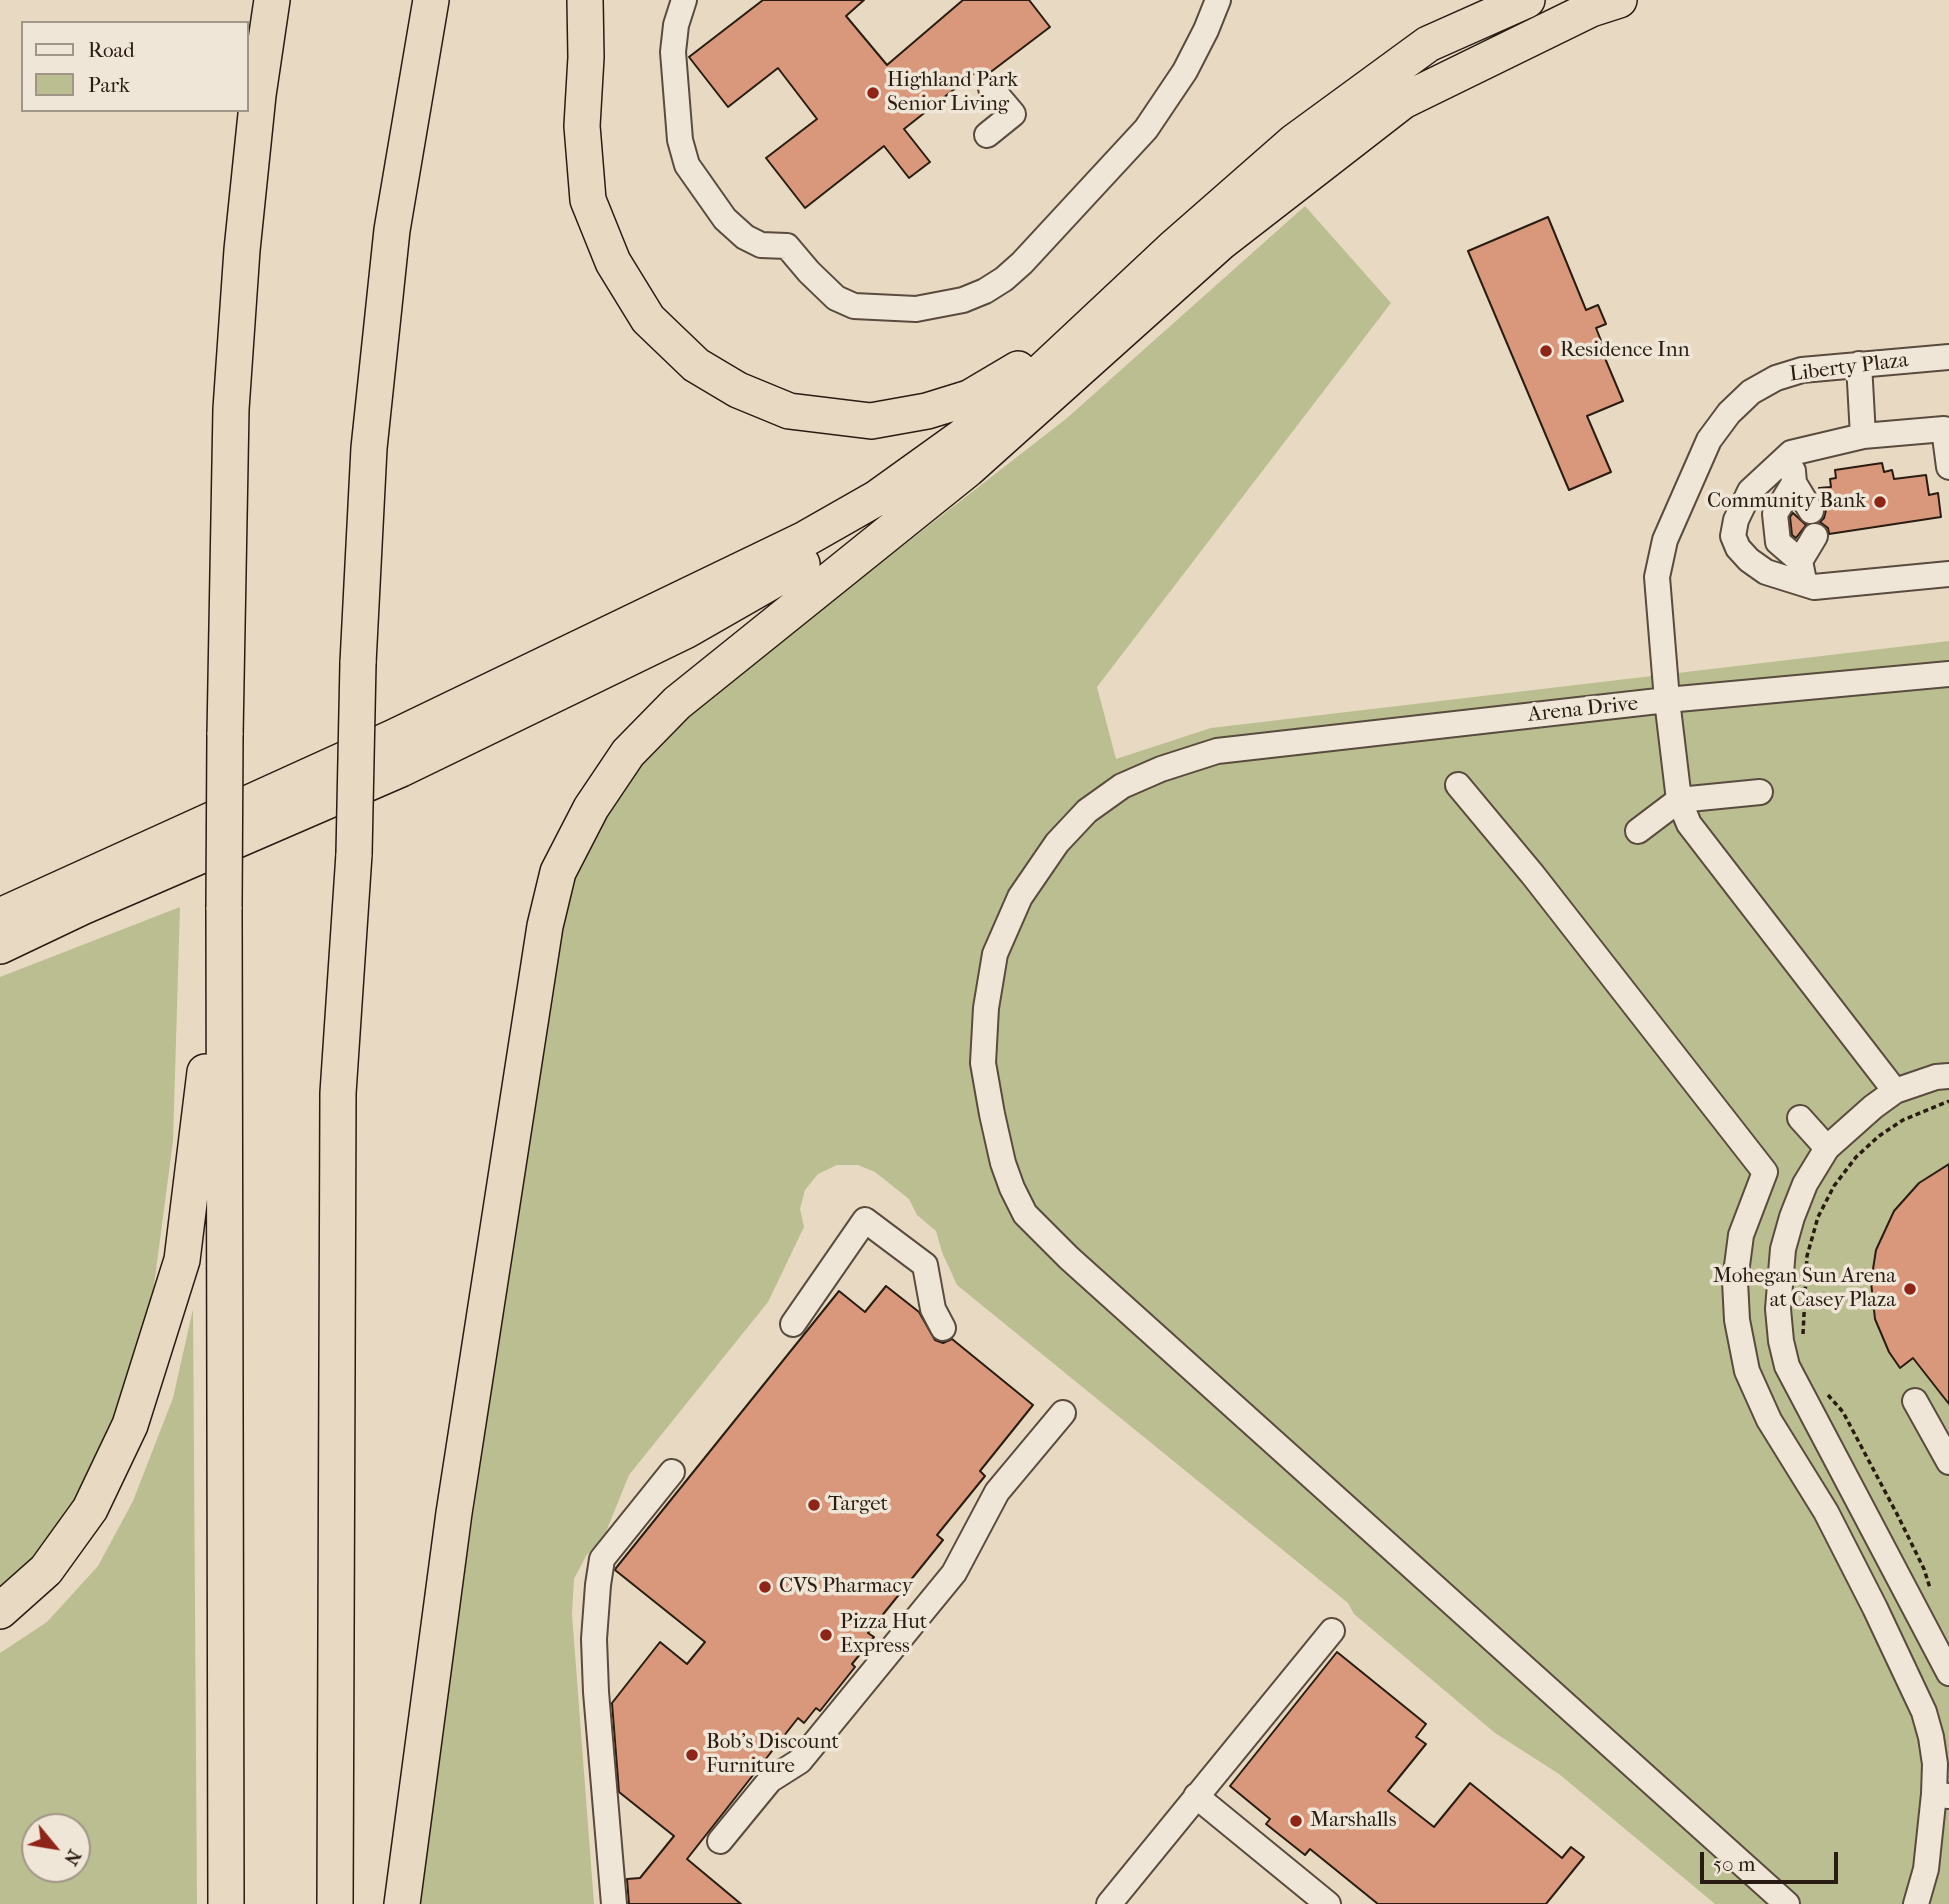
<!DOCTYPE html>
<html>
<head>
<meta charset="utf-8">
<style>
  body { margin:0 }
  #map { position:relative; width:1949px; height:1904px; overflow:hidden; background:#e8d9c2; font-family:"IM FELL French Canon",serif }
  canvas { display:block }
  .legend { position:absolute; left:21px; top:21px; width:228px; height:91px; box-sizing:border-box; background:#f0e6d7; border:2px solid #a09588; margin:0; padding:9px 12px; list-style:none; font-size:21px; color:#291c12 }
  .legend li { display:flex; align-items:center; gap:14px; height:35px }
  .legend b { width:35px; border:2px solid #a09588 }
  .north { position:absolute; left:21px; top:1813px; width:70px; height:70px; box-sizing:border-box; background:#f0e6d7; border:2px solid #a09588; border-radius:50%; rotate:120deg; font-size:19px; font-weight:700; line-height:28px; text-align:center; color:#291c12 }
  .north::after { content:''; display:block; margin:auto; width:24px; height:32px; background:#8f2418; clip-path:polygon(50% 0,100% 100%,50% 72%,0 100%) }
  .scale { position:absolute; left:1700px; top:1852px; width:138px; height:32px; box-sizing:border-box; border:4px solid #291c12; border-top:0; padding-left:9px; font-size:21px; line-height:24px; white-space:nowrap; color:#291c12; -webkit-text-stroke:5px #f0e6d7; paint-order:stroke }
</style>
</head>
<body>
<div id="map">
<canvas width="1949" height="1904"></canvas>
<ul class="legend">
<li><b style="height:9px;background:#f0e6d7"></b>Road</li>
<li><b style="height:19px;background:#bbbe90"></b>Park</li>
</ul>
<div class="north">N</div>
<div class="scale">50 m</div>
</div>
<script>
const ctx = document.querySelector('canvas').getContext('2d');
ctx.lineJoin = 'round';
function fillPath(path, color) {
  ctx.fillStyle = color;
  ctx.fill(path, 'evenodd');
}
function toPath(rows) {
  const path = new Path2D();
  for (const r of rows) {
    path.moveTo(r[0], r[1]);
    for (let i = 2; i < r.length; i += 2) path.lineTo(r[i], r[i + 1]);
  }
  return path;
}
function trace(path, color, width, dash) {
  ctx.strokeStyle = color;
  ctx.lineWidth = width;
  ctx.lineCap = dash ? 'butt' : 'round';
  ctx.setLineDash(dash || []);
  ctx.stroke(path);
}
function drawText(font, color, halo, rows, align = 'center') {
  ctx.font = font + ' "IM FELL French Canon",serif';
  ctx.lineWidth = 7;
  ctx.setLineDash([]);
  ctx.textBaseline = 'middle';
  ctx.strokeStyle = halo;
  ctx.fillStyle = color;
  for (const [text, x, y, turn = 0] of rows) {
    ctx.save();
    ctx.translate(x, y);
    ctx.rotate((+turn || 0) * Math.PI / 180);
    ctx.textAlign = isNaN(turn) ? turn : align;
    if (halo) ctx.strokeText(text, 0, 0);
    ctx.fillText(text, 0, 0);
    ctx.restore();
  }
}
fillPath(toPath([
  [1305,206,1391,303,1097,687,1116,759,1211,728,1949,641,1949,1904,1715,1904,1559,1774,1495,1733,1354,1614,1348,1603,957,1285,942,1252,936,1231,917,1215,909,1199,875,1172,858,1165,837,1165,818,1174,805,1190,800,1209,804,1227,768,1302,629,1475,606,1532,586,1556,574,1579,572,1614,594,1904,417,1904,559,920,577,867,611,802,654,746,696,707,1067,418],
  [180,907,173,1141,153,1293,121,1405,90,1479,62,1525,23,1572,0,1588,0,977],
  [193,1309,197,1904,0,1904,0,1653,47,1622,98,1566,133,1501,173,1398],
  [35,1827,77,1827,77,1869,35,1869]
]), '#bbbe90');
const building = toPath([
  [763,0,864,0,846,16,887,65,963,0,1029,0,1050,27,988,74,981,77,976,72,904,129,930,162,909,178,884,146,805,208,766,158,817,119,778,68,728,107,689,57,763,0],
  [1548,217,1586,310,1598,305,1606,324,1596,328,1602,343,1599,344,1623,401,1587,416,1611,472,1569,490,1468,251,1548,217],
  [1882,463,1884,472,1892,470,1894,479,1926,475,1929,495,1938,493,1941,517,1829,534,1828,528,1820,522,1824,518,1826,510,1819,488,1831,487,1830,479,1836,478,1835,470,1882,463],
  [1793,513,1806,525,1796,538,1792,535,1790,517,1793,513],
  [1949,1164,1949,1404,1913,1358,1900,1368,1889,1352,1875,1319,1871,1282,1876,1250,1894,1211,1919,1183,1949,1164],
  [886,1286,919,1312,935,1340,943,1343,952,1339,1033,1405,980,1471,985,1476,937,1535,943,1540,868,1633,874,1637,852,1664,855,1667,820,1711,816,1708,804,1723,798,1718,687,1859,741,1904,629,1904,627,1879,640,1878,674,1836,619,1792,612,1703,660,1642,687,1664,705,1642,615,1570,616,1568,839,1291,865,1312,886,1286],
  [1337,1652,1426,1724,1416,1737,1426,1744,1388,1791,1434,1827,1470,1783,1562,1858,1571,1847,1584,1857,1546,1904,1378,1904,1310,1849,1305,1855,1266,1824,1270,1819,1230,1786,1337,1652]
]);
fillPath(building, '#d9987b');
trace(building, '#291c12', 2);
const minor = toPath([
  [684,0,676,25,673,52,680,140,687,165,725,219,745,237,761,245,787,246,809,272,836,298,854,306,916,309,963,300,985,291,1004,279,1022,263,1146,129,1185,71,1206,30,1218,0],
  [987,135,1013,114,991,88],
  [1859,364,1863,436],
  [1949,467,1944,429,1863,436,1791,453,1750,491,1736,520,1733,536,1738,548,1749,560,1766,572,1814,587,1949,574],
  [1793,471,1794,483,1811,511],
  [1794,483,1775,514,1778,542,1800,561],
  [1803,576,1800,561,1815,536],
  [1458,785,1533,875,1765,1172,1741,1235,1735,1281,1737,1320,1747,1371,1769,1420,1826,1512,1875,1608,1924,1712,1931,1737,1935,1764,1934,1794,1949,1796],
  [1638,831,1679,800,1760,792],
  [1949,1076,1936,1077,1895,1091,1873,1107,1827,1148,1805,1184,1792,1217,1783,1249,1778,1309,1781,1341,1787,1366,1949,1673],
  [1895,1091,1689,824,1679,800,1667,700,1657,577,1665,540,1709,440,1729,413,1751,392,1776,378,1802,370,1949,357],
  [1800,1118,1827,1148],
  [793,1324,865,1220,925,1265,933,1309,943,1328],
  [1915,1401,1949,1462],
  [1196,1796,1328,1904],
  [720,1841,770,1780,800,1761,954,1573,997,1492,1063,1413],
  [614,1904,596,1692,594,1639,598,1585,602,1559,672,1472],
  [1109,1904,1332,1631],
  [1787,1904,1069,1258,1025,1214,1012,1188,1003,1163,992,1114,983,1063,986,1008,995,954,1020,897,1057,843,1087,811,1122,786,1161,769,1217,751,1667,700,1949,674],
  [1916,1904,1926,1869,1934,1794]
]);
const highway = toPath([
  [585,0,586,57,582,126,588,200,613,262,648,319,696,365,738,390,789,411,871,421,927,411,969,398,1018,369],
  [358,663,369,448,392,230,431,0],
  [225,735,231,409,242,250,258,95,272,0],
  [224,907,226,1904],
  [0,916,392,738,805,539,877,498,962,437,1029,383,1172,249,1294,142,1428,44,1527,0],
  [0,946,82,907,401,769,685,631,802,564],
  [0,1611,46,1570,90,1509,130,1425,182,1260,205,1072],
  [335,1904,338,1093,354,854],
  [402,1904,454,1513,545,926,558,872,591,808,628,753,677,703,968,469,1220,243,1403,101,1591,9,1619,0]
]);
trace(minor, '#594b3e', 28);
trace(highway, '#291c12', 38);
trace(toPath([
  [1803,1334,1807,1256,1818,1217,1834,1186,1856,1157,1879,1136,1903,1120,1949,1101],
  [1828,1395,1843,1412,1898,1516,1924,1569,1930,1588]
]), '#291c12', 3.5, [5, 3.5]);
trace(minor, '#f0e6d7', 24);
trace(highway, '#e8d9c2', 35);
const highwayBridge = toPath([
  [354,854,358,663],
  [224,907,225,735]
]);
trace(highwayBridge, '#291c12', 38, []);
trace(highwayBridge, '#e8d9c2', 35);
for (const [x, y, r, color] of [
  [873,93,7,"#8f2418"],
  [1546,351,7,"#8f2418"],
  [1880,502,7,"#8f2418"],
  [1910,1289,7,"#8f2418"],
  [814,1505,7,"#8f2418"],
  [765,1587,7,"#8f2418"],
  [826,1635,7,"#8f2418"],
  [692,1755,7,"#8f2418"],
  [1296,1821,7,"#8f2418"]
]) {
  const dot = new Path2D();
  dot.arc(x, y, r, 0, 2 * Math.PI);
  ctx.fillStyle = color;
  ctx.fill(dot);
  trace(dot, '#f0e6d7', 2.5);
}
drawText('21px', '#291c12', '#f0e6d7', [
  ["Highland Park",887,81],
  ["Senior Living",887,105],
  ["Residence Inn",1560,351],
  ["Community Bank",1866,502,"right"],
  ["Mohegan Sun Arena",1896,1277,"right"],
  ["at Casey Plaza",1896,1301,"right"],
  ["Target",828,1505],
  ["CVS Pharmacy",779,1587],
  ["Pizza Hut",840,1623],
  ["Express",840,1647],
  ["Bob's Discount",706,1743],
  ["Furniture",706,1767],
  ["Marshalls",1310,1821]
], 'left');
drawText('21px', '#291c12', '#f0e6d7', [
  ["Liberty Plaza",1849,368,-7],
  ["Arena Drive",1583,710,-6]
]);
</script>
</body>
</html>
